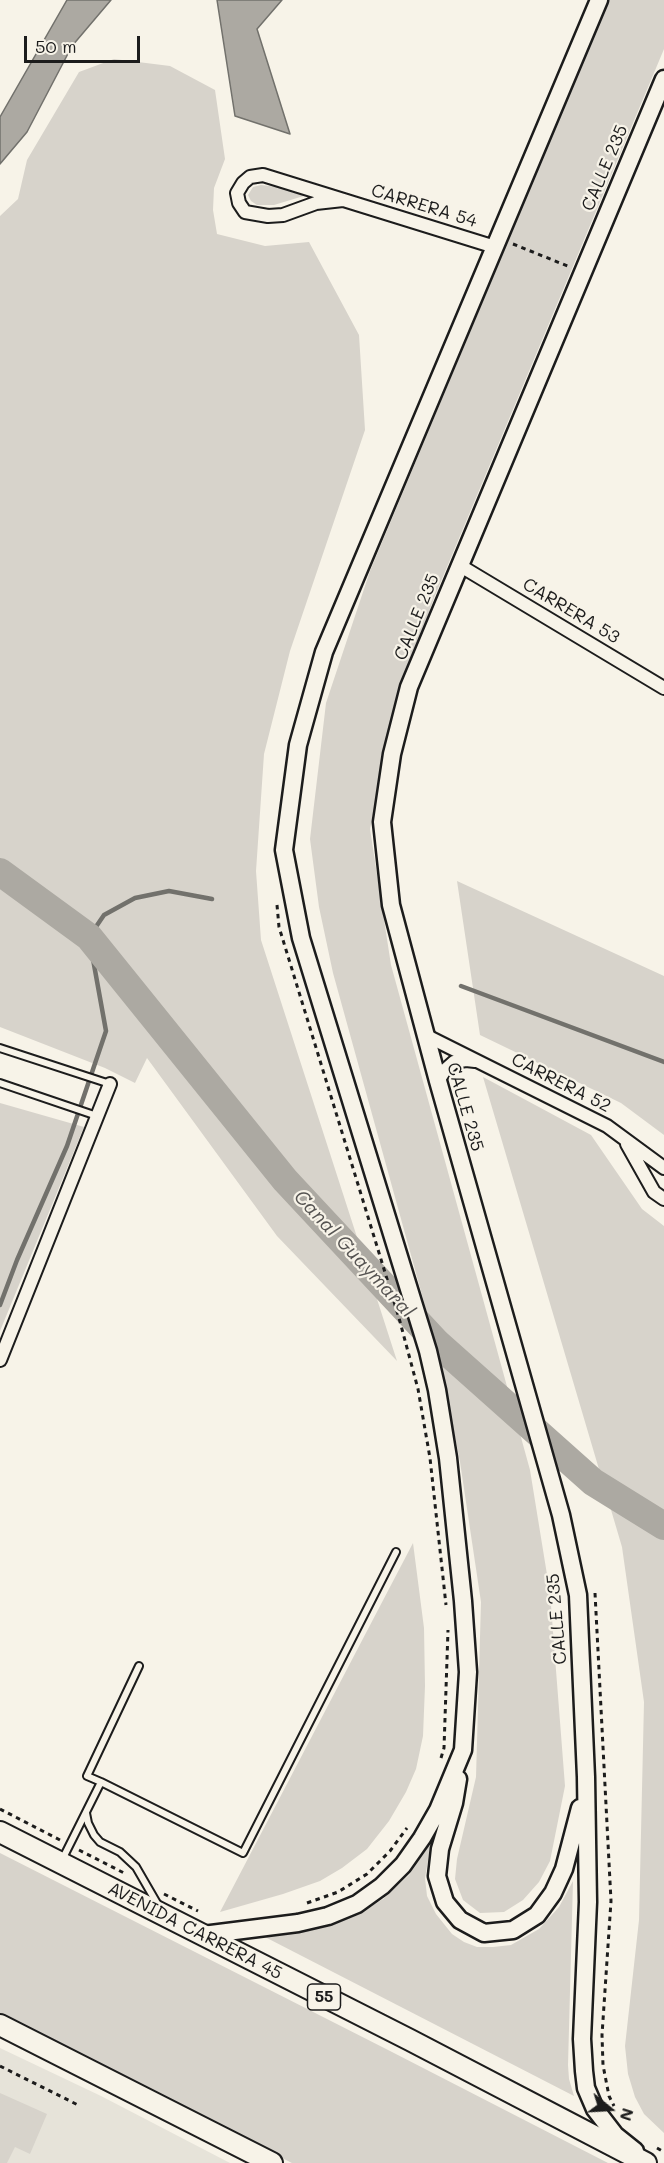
<!DOCTYPE html>
<html>
<head>
<meta charset="utf-8">
<style>
  body { margin:0 }
  #map { position:relative; width:664px; height:2163px; overflow:hidden; background:#f7f3e8; font-family:Mali,sans-serif }
  canvas { display:block }
  .north { position:absolute; left:580px; top:2079px; width:60px; height:60px; -webkit-text-stroke:4px #f7f3e8; paint-order:stroke; rotate:108deg; font-size:16px; font-weight:700; line-height:24px; text-align:center; color:#1c1c1c }
  .north::after { content:''; display:block; margin:auto; width:21px; height:27px; background:#1c1c1c; clip-path:polygon(50% 0,100% 100%,50% 72%,0 100%) }
  .scale { position:absolute; left:24px; top:36px; width:116px; height:27px; box-sizing:border-box; border:3px solid #1c1c1c; border-top:0; padding-left:8px; font-size:18px; line-height:21px; white-space:nowrap; color:#1c1c1c; -webkit-text-stroke:4px #f7f3e8; paint-order:stroke }
</style>
</head>
<body>
<div id="map">
<canvas width="664" height="2163"></canvas>
<div class="north">N</div>
<div class="scale">50 m</div>
</div>
<script>
const ctx = document.querySelector('canvas').getContext('2d');
ctx.lineJoin = 'round';
function fillPath(path, color) {
  ctx.fillStyle = color;
  ctx.fill(path, 'evenodd');
}
function toPath(rows) {
  const path = new Path2D();
  for (const r of rows) {
    path.moveTo(r[0], r[1]);
    for (let i = 2; i < r.length; i += 2) path.lineTo(r[i], r[i + 1]);
  }
  return path;
}
function trace(path, color, width, dash) {
  ctx.strokeStyle = color;
  ctx.lineWidth = width;
  ctx.lineCap = dash ? 'butt' : 'round';
  ctx.setLineDash(dash || []);
  ctx.stroke(path);
}
function drawText(font, color, halo, rows, align = 'center') {
  ctx.font = font + ' Mali,sans-serif';
  ctx.lineWidth = 4.5;
  ctx.setLineDash([]);
  ctx.textBaseline = 'middle';
  ctx.strokeStyle = halo;
  ctx.fillStyle = color;
  for (const [text, x, y, turn = 0] of rows) {
    ctx.save();
    ctx.translate(x, y);
    ctx.rotate((+turn || 0) * Math.PI / 180);
    ctx.textAlign = isNaN(turn) ? turn : align;
    if (halo) ctx.strokeText(text, 0, 0);
    ctx.fillText(text, 0, 0);
    ctx.restore();
  }
}
fillPath(toPath([
  [0,2048,101,2096,230,2163,0,2163]
]), '#e6e3d9');
fillPath(toPath([
  [609,0,664,0,664,49,434,598,394,711,370,829,391,965,530,1470,550,1593,565,1786,550,1861,539,1882,523,1900,504,1912,480,1913,463,1900,455,1879,457,1859,476,1777,481,1602,460,1462,440,1360,333,973,319,907,310,839,326,703,370,571],
  [114,59,170,66,215,90,225,159,214,188,213,210,217,234,265,246,309,242,359,335,365,430,290,651,264,754,256,871,261,940,397,1361,277,1236,147,1058,135,1083,105,1068,0,1027,0,216,18,199,27,160,79,72],
  [261,185,278,187,307,195,274,205,257,205,251,201,248,195,253,187],
  [457,881,664,976,664,1135,621,1103,480,1035],
  [483,1077,591,1135,642,1209,664,1226,664,2133,644,2114,635,2097,628,2074,625,2046,639,1920,644,1702,622,1547],
  [0,1103,84,1127,0,1331],
  [413,1543,424,1628,425,1686,423,1736,416,1769,406,1792,389,1821,367,1849,342,1868,320,1881,283,1894,220,1912],
  [431,1843,425,1878,427,1896,436,1914,452,1934,464,1942,477,1947,493,1947,511,1945,539,1929,559,1907,573,1881,568,2065,569,2079,574,2096,265,1937,298,1933,330,1926,359,1914,383,1899,409,1875],
  [0,1853,392,2052,608,2163,292,2163,22,2027,0,2016],
  [0,2093,47,2114,30,2154,15,2147,7,2163,0,2163]
]), '#d7d3cb');
const water = toPath([
  [67,0,111,0,72,46,27,132,0,164,0,117,67,0],
  [217,0,282,0,257,29,290,134,235,116,217,0]
]);
fillPath(water, '#aca9a2');
trace(water, '#72716c', 1.5);
trace(toPath([
  [461,986,664,1062],
  [0,1305,17,1260,67,1146,106,1031,89,937,104,915,135,898,169,891,212,899]
]), '#72716c', 4.5);
trace(toPath([
  [0,872,89,937,285,1180,437,1343,593,1482,664,1526]
]), '#aca9a2', 28);
const service = toPath([
  [0,1048,110,1084],
  [0,1083,97,1116],
  [101,1782,243,1853,396,1552],
  [86,1813,88,1823,94,1835,100,1842,120,1852,136,1867,158,1905],
  [62,1860,101,1782,87,1776,139,1666]
]);
const minor = toPath([
  [343,200,316,203,283,215,268,216,245,212,239,203,237,193,243,183,250,177,263,175,495,247],
  [459,565,664,688],
  [425,1035,607,1126,664,1168],
  [438,1081,445,1070,454,1062,466,1060,475,1061],
  [627,1144,654,1192,664,1199],
  [0,1360,110,1084]
]);
const secondary = toPath([
  [458,1779,454,1803,440,1849,437,1876,445,1902,460,1920,484,1933,513,1930,537,1915,553,1893,564,1869,580,1808],
  [203,1935,298,1923,328,1916,357,1904,382,1886,403,1865,422,1838,438,1810,463,1750,468,1672,463,1601,448,1458,437,1390,428,1351,301,938,284,850,298,745,324,652,599,0],
  [635,2151,615,2135,595,2109,586,2088,584,2071,582,2039,588,1902,586,1777,578,1595,561,1515,438,1081,391,905,382,822,392,754,409,687,664,79]
]);
const trunk = toPath([
  [0,1832,410,2040,646,2163],
  [0,2025,272,2163]
]);
trace(service, '#1c1c1c', 10);
trace(minor, '#1c1c1c', 16);
trace(secondary, '#1c1c1c', 21);
trace(trunk, '#1c1c1c', 24);
trace(toPath([
  [513,244,570,267],
  [277,905,279,927,399,1318,418,1389,430,1458,446,1605],
  [595,1593,611,1901,602,2035,603,2065,609,2096,614,2106],
  [441,1758,444,1748,448,1630],
  [0,1809,60,1840],
  [79,1850,126,1874],
  [164,1894,198,1911],
  [307,1903,338,1892,367,1874,390,1851,407,1828],
  [0,2066,80,2106],
  [657,2148,664,2152]
]), '#1c1c1c', 3, [4.5, 4.5]);
trace(service, '#f7f3e8', 6);
trace(minor, '#f7f3e8', 12);
trace(secondary, '#f7f3e8', 16);
trace(trunk, '#f7f3e8', 20);
for (const [x, y, w] of [
  [324,1997,33]
]) {
  const box = new Path2D();
  box.roundRect(x - w / 2, y - 13, w, 26, 4.5);
  ctx.fillStyle = '#f7f3e8';
  ctx.fill(box);
  trace(box, '#1c1c1c', 1.5);
}
drawText('bold 16px', '#1c1c1c', null, [
  ["55",324,1997]
]);
drawText('18px', '#1c1c1c', '#f7f3e8', [
  ["CALLE 235",605,168,-67],
  ["CARRERA 54",424,206,17],
  ["CARRERA 53",571,611,31],
  ["CALLE 235",417,617,-68],
  ["CARRERA 52",561,1083,27],
  ["CALLE 235",465,1107,74],
  ["CALLE 235",557,1619,-95],
  ["AVENIDA CARRERA 45",195,1931,27]
]);
drawText('italic 20px', '#565452', '#f7f3e8', [
  ["Canal Guaymaral",354,1254,47]
]);
</script>
</body>
</html>
